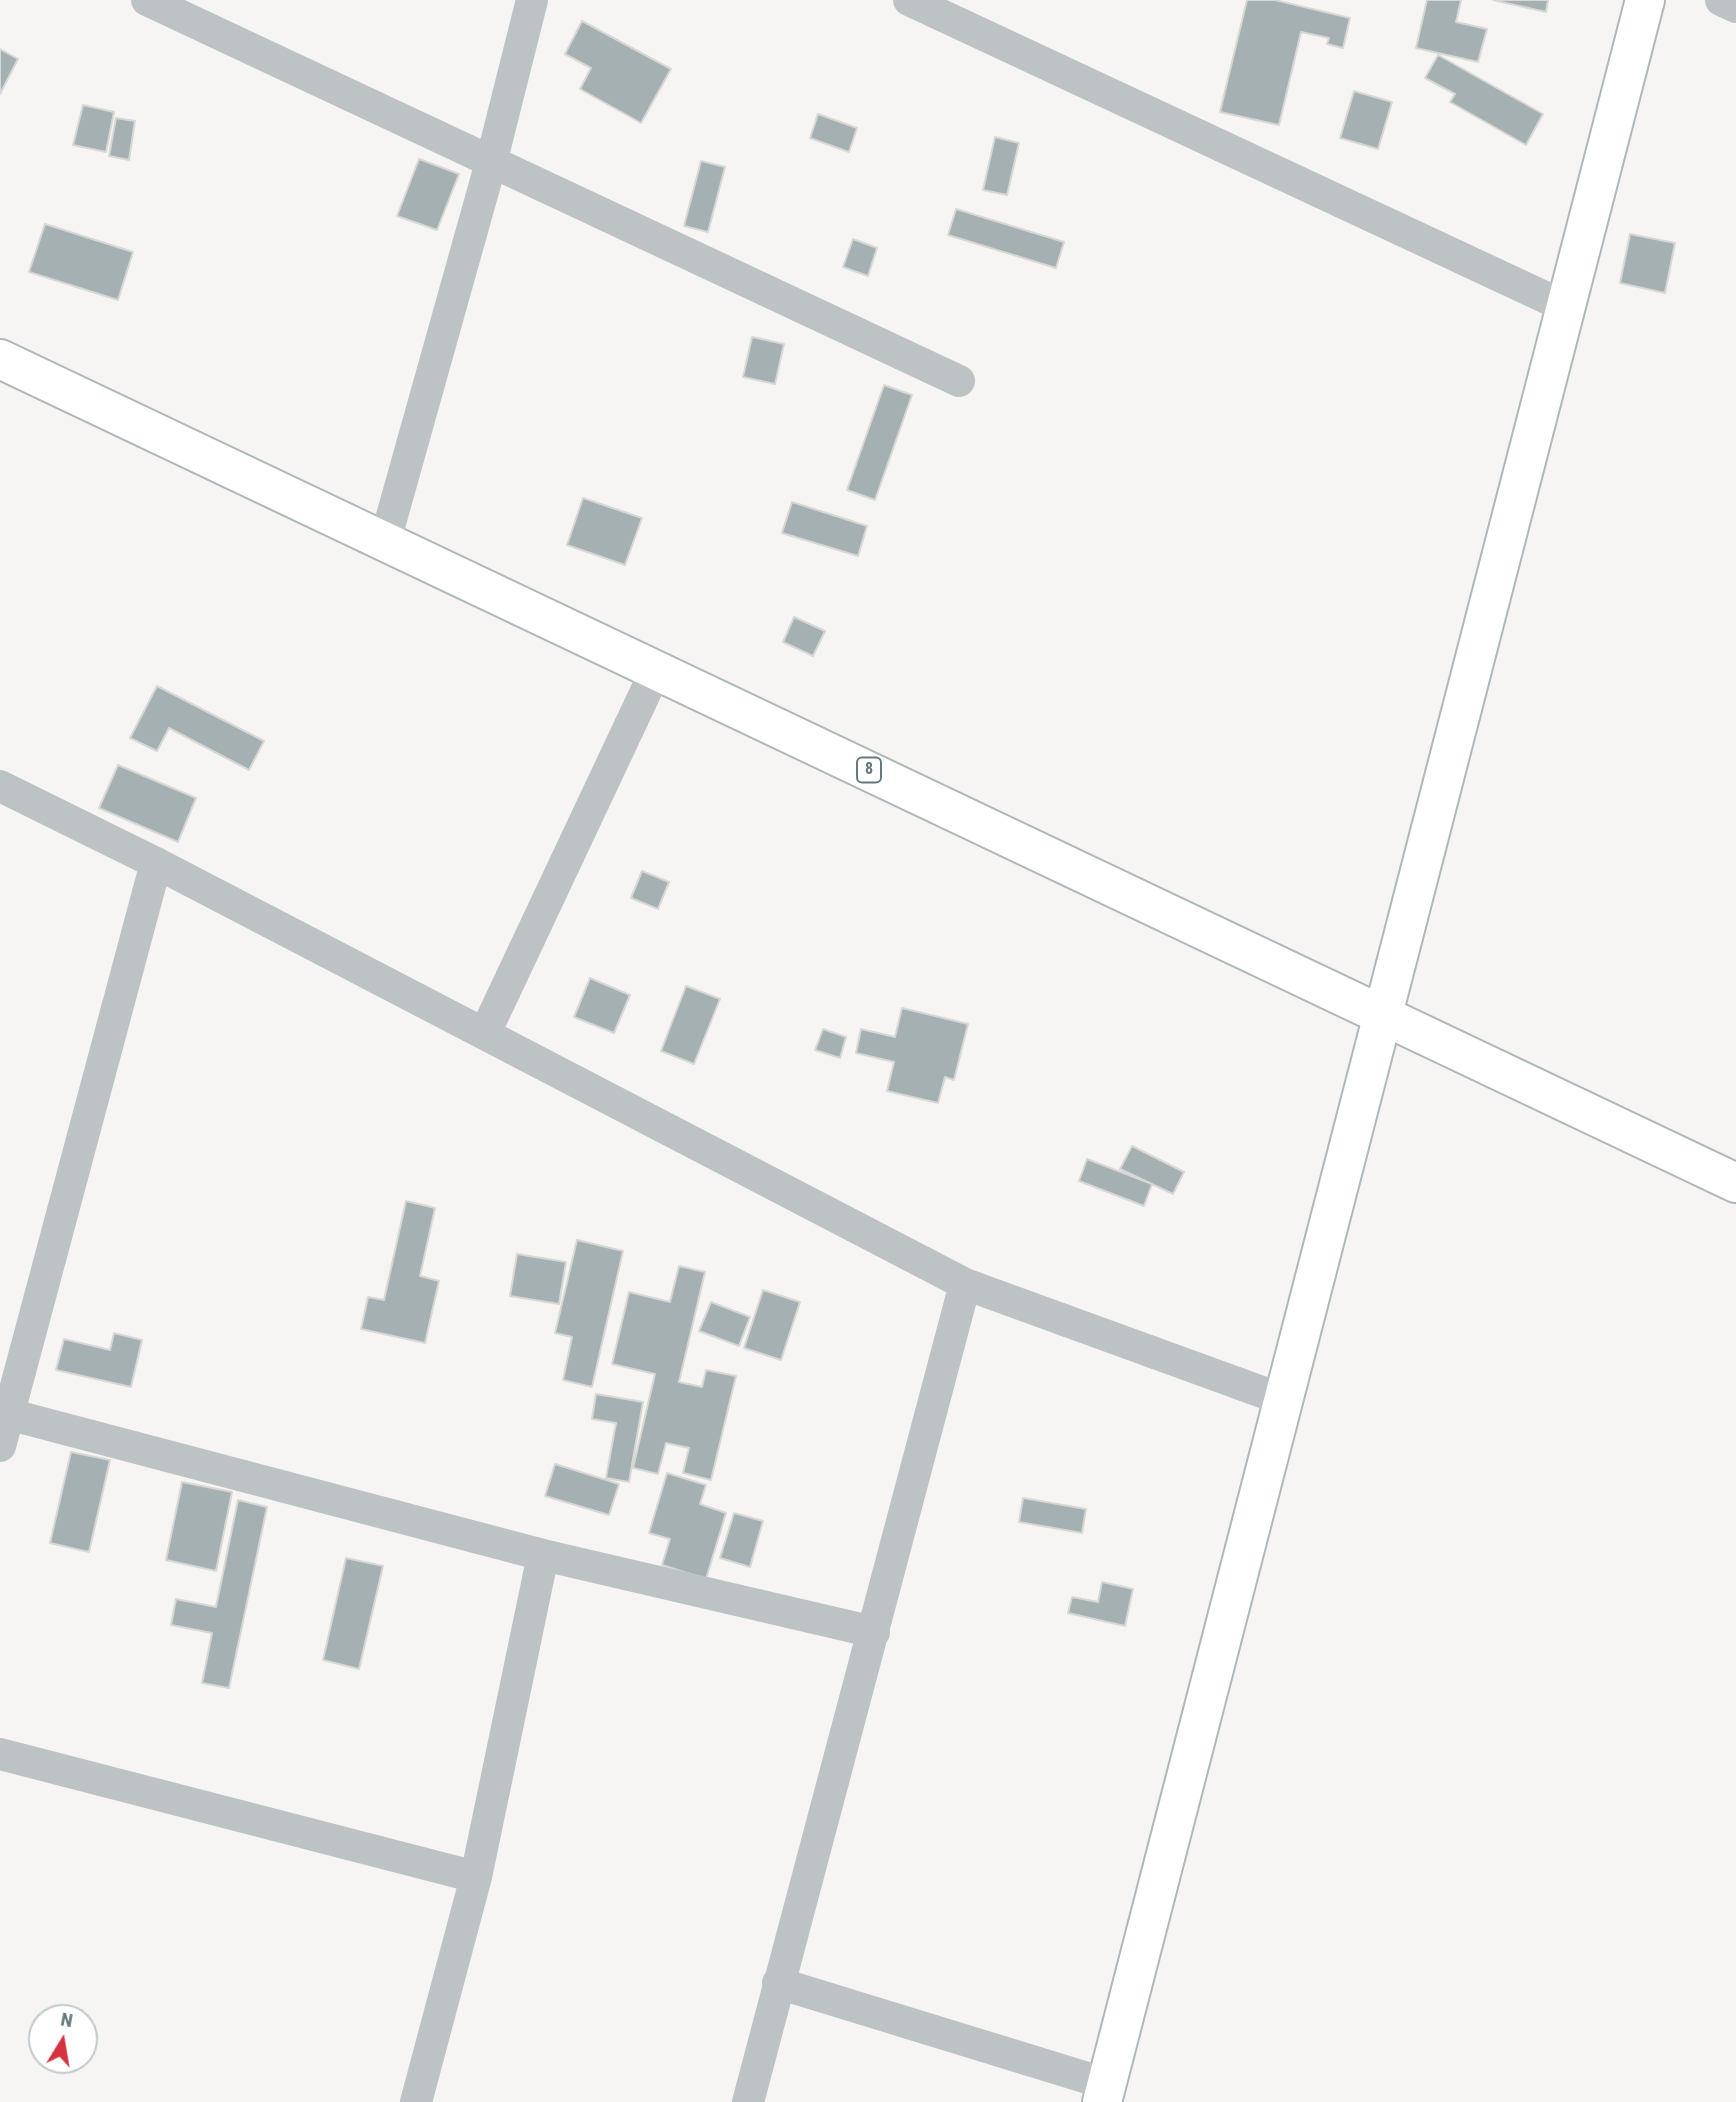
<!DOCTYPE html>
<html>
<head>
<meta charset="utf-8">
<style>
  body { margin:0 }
  #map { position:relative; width:1736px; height:2102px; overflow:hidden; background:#f6f5f3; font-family:"Roboto Condensed",sans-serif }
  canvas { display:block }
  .north { position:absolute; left:28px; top:2004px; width:70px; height:70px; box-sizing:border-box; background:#fff; border:2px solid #c1c9cb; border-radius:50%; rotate:11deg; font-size:19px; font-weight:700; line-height:28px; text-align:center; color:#63797c }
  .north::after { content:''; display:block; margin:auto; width:24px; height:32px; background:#d73240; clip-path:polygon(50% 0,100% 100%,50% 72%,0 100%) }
</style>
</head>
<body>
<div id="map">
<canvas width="1736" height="2102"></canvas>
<div class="north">N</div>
</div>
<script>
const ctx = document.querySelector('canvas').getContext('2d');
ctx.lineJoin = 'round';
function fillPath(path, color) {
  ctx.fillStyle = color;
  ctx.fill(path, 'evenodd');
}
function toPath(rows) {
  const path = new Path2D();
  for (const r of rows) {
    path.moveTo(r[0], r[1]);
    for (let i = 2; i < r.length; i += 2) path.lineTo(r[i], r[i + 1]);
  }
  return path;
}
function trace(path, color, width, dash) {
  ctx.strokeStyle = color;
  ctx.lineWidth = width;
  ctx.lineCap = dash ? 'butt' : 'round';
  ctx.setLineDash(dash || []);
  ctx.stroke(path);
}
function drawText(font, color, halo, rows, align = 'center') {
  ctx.font = font + ' "Roboto Condensed",sans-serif';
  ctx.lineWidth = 7;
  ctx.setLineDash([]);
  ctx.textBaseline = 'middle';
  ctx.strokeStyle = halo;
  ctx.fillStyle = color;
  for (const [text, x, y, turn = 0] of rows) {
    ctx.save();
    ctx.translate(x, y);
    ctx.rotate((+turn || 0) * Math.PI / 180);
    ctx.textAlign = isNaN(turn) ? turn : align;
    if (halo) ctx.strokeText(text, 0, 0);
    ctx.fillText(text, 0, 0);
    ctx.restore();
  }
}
const building = toPath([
  [1247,0,1275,0,1350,18,1343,48,1327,44,1329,38,1301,32,1279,125,1220,112,1247,0],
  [1427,0,1461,0,1456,22,1487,29,1478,62,1416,48,1427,0],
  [1493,0,1548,0,1546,12,1493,0],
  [582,21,671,69,641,123,580,89,591,68,565,54,582,21],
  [0,49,18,59,0,94,0,49],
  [1438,55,1543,114,1526,145,1450,102,1455,94,1425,78,1438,55],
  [1354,91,1392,102,1378,149,1340,138,1354,91],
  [83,105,114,112,106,152,73,145,83,105],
  [818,114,857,128,849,152,810,138,818,114],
  [116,118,135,121,129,160,109,156,116,118],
  [995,137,1019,143,1007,195,983,190,995,137],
  [419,159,459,174,437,230,397,216,419,159],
  [701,161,725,167,708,232,684,226,701,161],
  [956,209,1064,242,1056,268,948,235,956,209],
  [45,224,133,252,118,300,29,272,45,224],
  [1630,234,1675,243,1665,293,1620,283,1630,234],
  [853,239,877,248,868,276,843,267,853,239],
  [752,337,784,344,775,384,743,377,752,337],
  [884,385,912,395,875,500,847,490,884,385],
  [583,498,642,518,625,565,567,545,583,498],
  [792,502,867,526,858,556,782,533,792,502],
  [794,617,825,631,813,656,783,642,794,617],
  [157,686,264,741,249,770,169,728,157,751,130,738,157,686],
  [118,765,196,798,178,842,99,808,118,765],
  [642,871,669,882,658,909,631,898,642,871],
  [590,978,630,995,614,1033,574,1017,590,978],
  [686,986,720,999,694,1064,661,1051,686,986],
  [902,1008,968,1024,954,1080,945,1077,938,1103,887,1091,894,1062,856,1053,861,1029,895,1037,902,1008],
  [823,1029,846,1037,840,1058,815,1050,823,1029],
  [1132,1146,1184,1172,1173,1194,1120,1169,1132,1146],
  [1087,1159,1152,1184,1144,1206,1079,1181,1087,1159],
  [406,1201,435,1208,420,1276,439,1281,425,1343,361,1329,368,1297,384,1300,406,1201],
  [577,1240,623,1251,592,1387,563,1380,572,1337,555,1333,577,1240],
  [517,1254,566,1262,559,1304,510,1296,517,1254],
  [679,1266,705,1272,679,1382,702,1387,706,1370,736,1376,711,1480,683,1473,689,1448,666,1443,658,1474,633,1468,655,1374,612,1364,629,1292,670,1302,679,1266],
  [763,1290,800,1302,781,1360,744,1348,763,1290],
  [711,1302,750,1317,739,1346,699,1331,711,1302],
  [114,1333,142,1340,131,1387,56,1370,64,1339,110,1350,114,1333],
  [596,1394,643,1402,629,1482,606,1478,616,1423,592,1419,596,1394],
  [71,1452,110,1460,89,1552,50,1543,71,1452],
  [555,1464,619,1484,609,1515,545,1496,555,1464],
  [667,1473,706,1485,700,1504,726,1513,706,1579,662,1565,670,1539,649,1533,667,1473],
  [182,1482,232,1492,216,1571,166,1560,182,1482],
  [1023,1498,1086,1509,1082,1533,1019,1522,1023,1498],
  [238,1500,267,1507,229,1688,202,1683,212,1633,171,1625,176,1599,216,1607,238,1500],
  [734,1513,763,1521,750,1567,720,1558,734,1513],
  [346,1558,383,1566,359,1669,323,1660,346,1558],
  [1102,1582,1133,1589,1125,1626,1068,1613,1072,1597,1098,1602,1102,1582]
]);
fillPath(building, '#a5b0b2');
trace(building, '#d7d7d5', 2);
const secondary = toPath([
  [1102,2102,1645,0]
]);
const primary = toPath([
  [0,359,1736,1183]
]);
trace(secondary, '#afb8b9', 42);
trace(primary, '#b0b7b9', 42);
trace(toPath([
  [147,0,959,381],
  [909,0,1566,307],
  [1721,0,1736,7],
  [385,541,492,159,532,0],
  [0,786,156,863,965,1284,1284,1400],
  [485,1033,656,670],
  [8,1414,543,1555,874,1632],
  [0,1446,156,863],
  [0,1754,476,1877],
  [778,1983,1107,2084],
  [416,2102,476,1877,543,1555],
  [748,2102,965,1284]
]), '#bdc3c4', 32);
trace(secondary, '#fff', 38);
trace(primary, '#fff', 38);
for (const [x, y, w] of [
  [869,770,24]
]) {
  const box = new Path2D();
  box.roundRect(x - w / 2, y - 12.5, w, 25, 5);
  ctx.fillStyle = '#fff';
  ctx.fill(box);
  trace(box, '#63797c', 2);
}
drawText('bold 16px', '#63797c', null, [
  ["8",869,770]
]);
</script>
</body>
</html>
